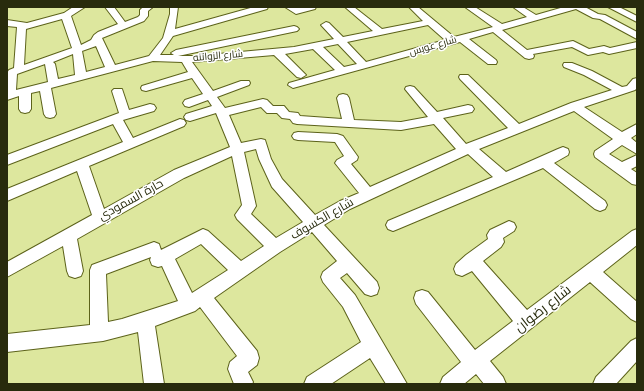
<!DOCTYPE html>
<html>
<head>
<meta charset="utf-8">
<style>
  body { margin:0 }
  #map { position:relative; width:644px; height:391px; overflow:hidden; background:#dde79e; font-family:Lora,serif }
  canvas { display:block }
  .frame { position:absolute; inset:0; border:8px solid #282b0d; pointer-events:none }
</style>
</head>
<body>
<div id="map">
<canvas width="644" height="391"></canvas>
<div class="frame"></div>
</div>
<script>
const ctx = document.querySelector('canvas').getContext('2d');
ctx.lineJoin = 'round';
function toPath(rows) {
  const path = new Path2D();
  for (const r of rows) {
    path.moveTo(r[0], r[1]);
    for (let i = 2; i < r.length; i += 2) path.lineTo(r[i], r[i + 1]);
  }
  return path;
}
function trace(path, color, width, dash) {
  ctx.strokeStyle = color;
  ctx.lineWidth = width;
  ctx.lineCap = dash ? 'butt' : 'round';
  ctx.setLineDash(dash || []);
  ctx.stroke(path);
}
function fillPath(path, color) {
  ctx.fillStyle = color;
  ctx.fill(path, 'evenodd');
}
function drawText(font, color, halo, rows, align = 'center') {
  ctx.font = font + ' Lora,Cairo,serif';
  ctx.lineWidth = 3;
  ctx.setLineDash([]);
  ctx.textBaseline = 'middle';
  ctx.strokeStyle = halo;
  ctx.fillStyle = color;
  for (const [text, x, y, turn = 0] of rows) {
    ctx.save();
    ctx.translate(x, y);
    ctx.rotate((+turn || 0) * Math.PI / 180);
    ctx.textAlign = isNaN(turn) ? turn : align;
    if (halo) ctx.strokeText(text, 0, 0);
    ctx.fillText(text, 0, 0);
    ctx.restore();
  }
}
const street = toPath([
  [73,7,85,7,71,16,81,45,91,40,94,35,98,32,118,24,105,7,114,7,125,22,138,17,140,15,140,10,143,7,153,7,148,11,148,16,144,21,102,38,115,65,149,56,163,38,170,14,170,7,178,7,175,29,254,7,268,7,267,9,173,36,160,55,174,55,171,53,176,50,294,26,297,27,299,29,297,31,178,56,197,56,294,47,334,39,321,25,326,22,329,23,343,37,373,31,345,7,354,7,382,29,423,21,409,7,418,7,454,37,493,27,465,7,475,7,502,24,527,17,513,7,523,7,536,15,564,7,585,7,598,14,605,15,637,32,637,39,600,19,593,18,576,9,502,30,527,50,573,41,589,49,604,46,610,48,637,42,637,48,609,54,603,52,588,55,572,47,533,54,534,56,533,58,529,59,525,58,493,32,469,39,496,60,497,62,496,64,488,64,460,42,293,88,288,85,289,83,335,70,313,49,285,54,306,75,301,78,297,77,274,55,192,62,213,91,241,81,249,81,250,83,249,85,217,97,225,108,263,99,267,100,273,106,284,106,289,112,298,113,300,116,342,119,337,98,339,95,343,94,347,95,349,98,354,120,401,122,428,117,405,89,406,87,410,86,414,87,437,112,468,105,472,106,474,109,472,112,443,118,466,144,508,128,460,79,459,77,460,75,468,75,519,124,571,103,612,90,584,75,564,67,563,65,564,63,572,63,592,71,622,87,627,86,633,79,637,78,637,88,635,90,584,107,622,132,637,124,637,134,631,138,637,143,637,154,622,145,609,154,622,162,637,155,637,166,631,169,637,173,637,185,632,184,595,157,594,154,595,151,613,139,574,111,479,149,506,172,558,149,563,147,568,149,569,152,568,155,554,163,605,201,607,205,605,209,600,211,595,209,543,168,398,229,393,231,388,229,386,225,388,221,493,177,468,154,350,209,324,225,377,282,379,288,377,294,371,296,365,294,347,273,340,278,355,295,407,384,386,384,370,358,331,384,304,384,307,377,361,342,343,307,323,282,321,277,323,272,337,261,312,232,280,252,214,298,257,351,259,358,257,365,248,372,253,382,252,384,234,384,228,369,230,362,237,356,200,307,195,311,155,326,164,384,144,384,138,332,103,341,7,352,7,334,90,325,90,270,92,265,154,242,159,244,161,250,203,229,208,231,241,261,264,246,237,219,235,215,242,205,232,156,184,178,77,239,83,271,81,276,75,278,69,276,67,271,63,246,7,277,7,262,92,215,77,171,7,201,7,189,123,142,113,124,7,165,7,155,119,113,112,91,114,89,122,89,129,110,150,104,154,105,156,108,154,111,123,120,133,138,180,119,184,120,186,123,184,126,89,166,104,209,174,170,230,147,216,113,190,121,186,120,184,117,186,114,212,106,208,100,189,107,185,106,183,103,185,100,203,94,192,78,146,91,142,90,141,88,142,86,188,72,182,62,153,61,51,88,56,114,54,117,50,118,46,117,44,114,40,91,31,93,31,109,29,112,25,113,21,112,19,109,19,96,7,100,7,73,9,70,14,68,17,27,7,26,7,20,27,23,64,13,73,7],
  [62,19,72,48,24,65,26,29,62,19],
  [428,25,445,40,366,62,347,42,428,25],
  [338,44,357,64,344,67,323,47,338,44],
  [96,46,105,67,86,72,82,51,96,46],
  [73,54,75,75,58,79,55,64,53,62,73,54],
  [45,64,48,82,16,90,17,74,45,64],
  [261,107,267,113,277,113,282,118,290,119,293,123,297,124,401,130,434,124,456,149,370,187,351,164,357,160,358,157,343,136,337,134,298,132,294,133,292,136,294,139,298,140,335,142,344,156,337,160,335,163,359,193,340,201,315,215,282,179,271,159,265,140,261,139,241,143,229,115,261,107],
  [256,149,259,159,272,187,303,222,276,238,251,214,256,206,244,152,256,149],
  [201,244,228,270,192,293,175,259,201,244],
  [151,257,150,260,152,265,158,267,162,266,178,301,122,319,108,322,106,274,151,257],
  [285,7,297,8,316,7,315,9,296,14,285,7],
  [608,7,619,7,637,16,637,22,608,7],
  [509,221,514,223,516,227,514,231,503,238,504,242,501,247,483,261,527,310,632,231,637,229,637,245,603,272,637,302,637,322,631,319,590,282,490,361,503,377,506,384,484,384,476,374,464,384,440,384,443,377,461,362,416,304,414,298,416,292,422,290,428,292,475,350,513,321,472,271,462,276,456,274,454,269,456,264,466,255,488,239,487,235,490,230,509,221],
  [637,338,637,361,616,384,593,384,596,377,631,341,637,338]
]);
trace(street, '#5c621a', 2);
fillPath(street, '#fff');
drawText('10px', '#282b0d', '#fff', [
  ["شارع عويس",433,46,-16],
  ["شارع الزواتنه",218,56,-5]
]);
drawText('12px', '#282b0d', '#fff', [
  ["حارة السمودي",131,200,-29],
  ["شارع الكسوف",322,219,-30]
]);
drawText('14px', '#282b0d', '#fff', [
  ["شارع رضوان",543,309,-38]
]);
</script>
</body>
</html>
